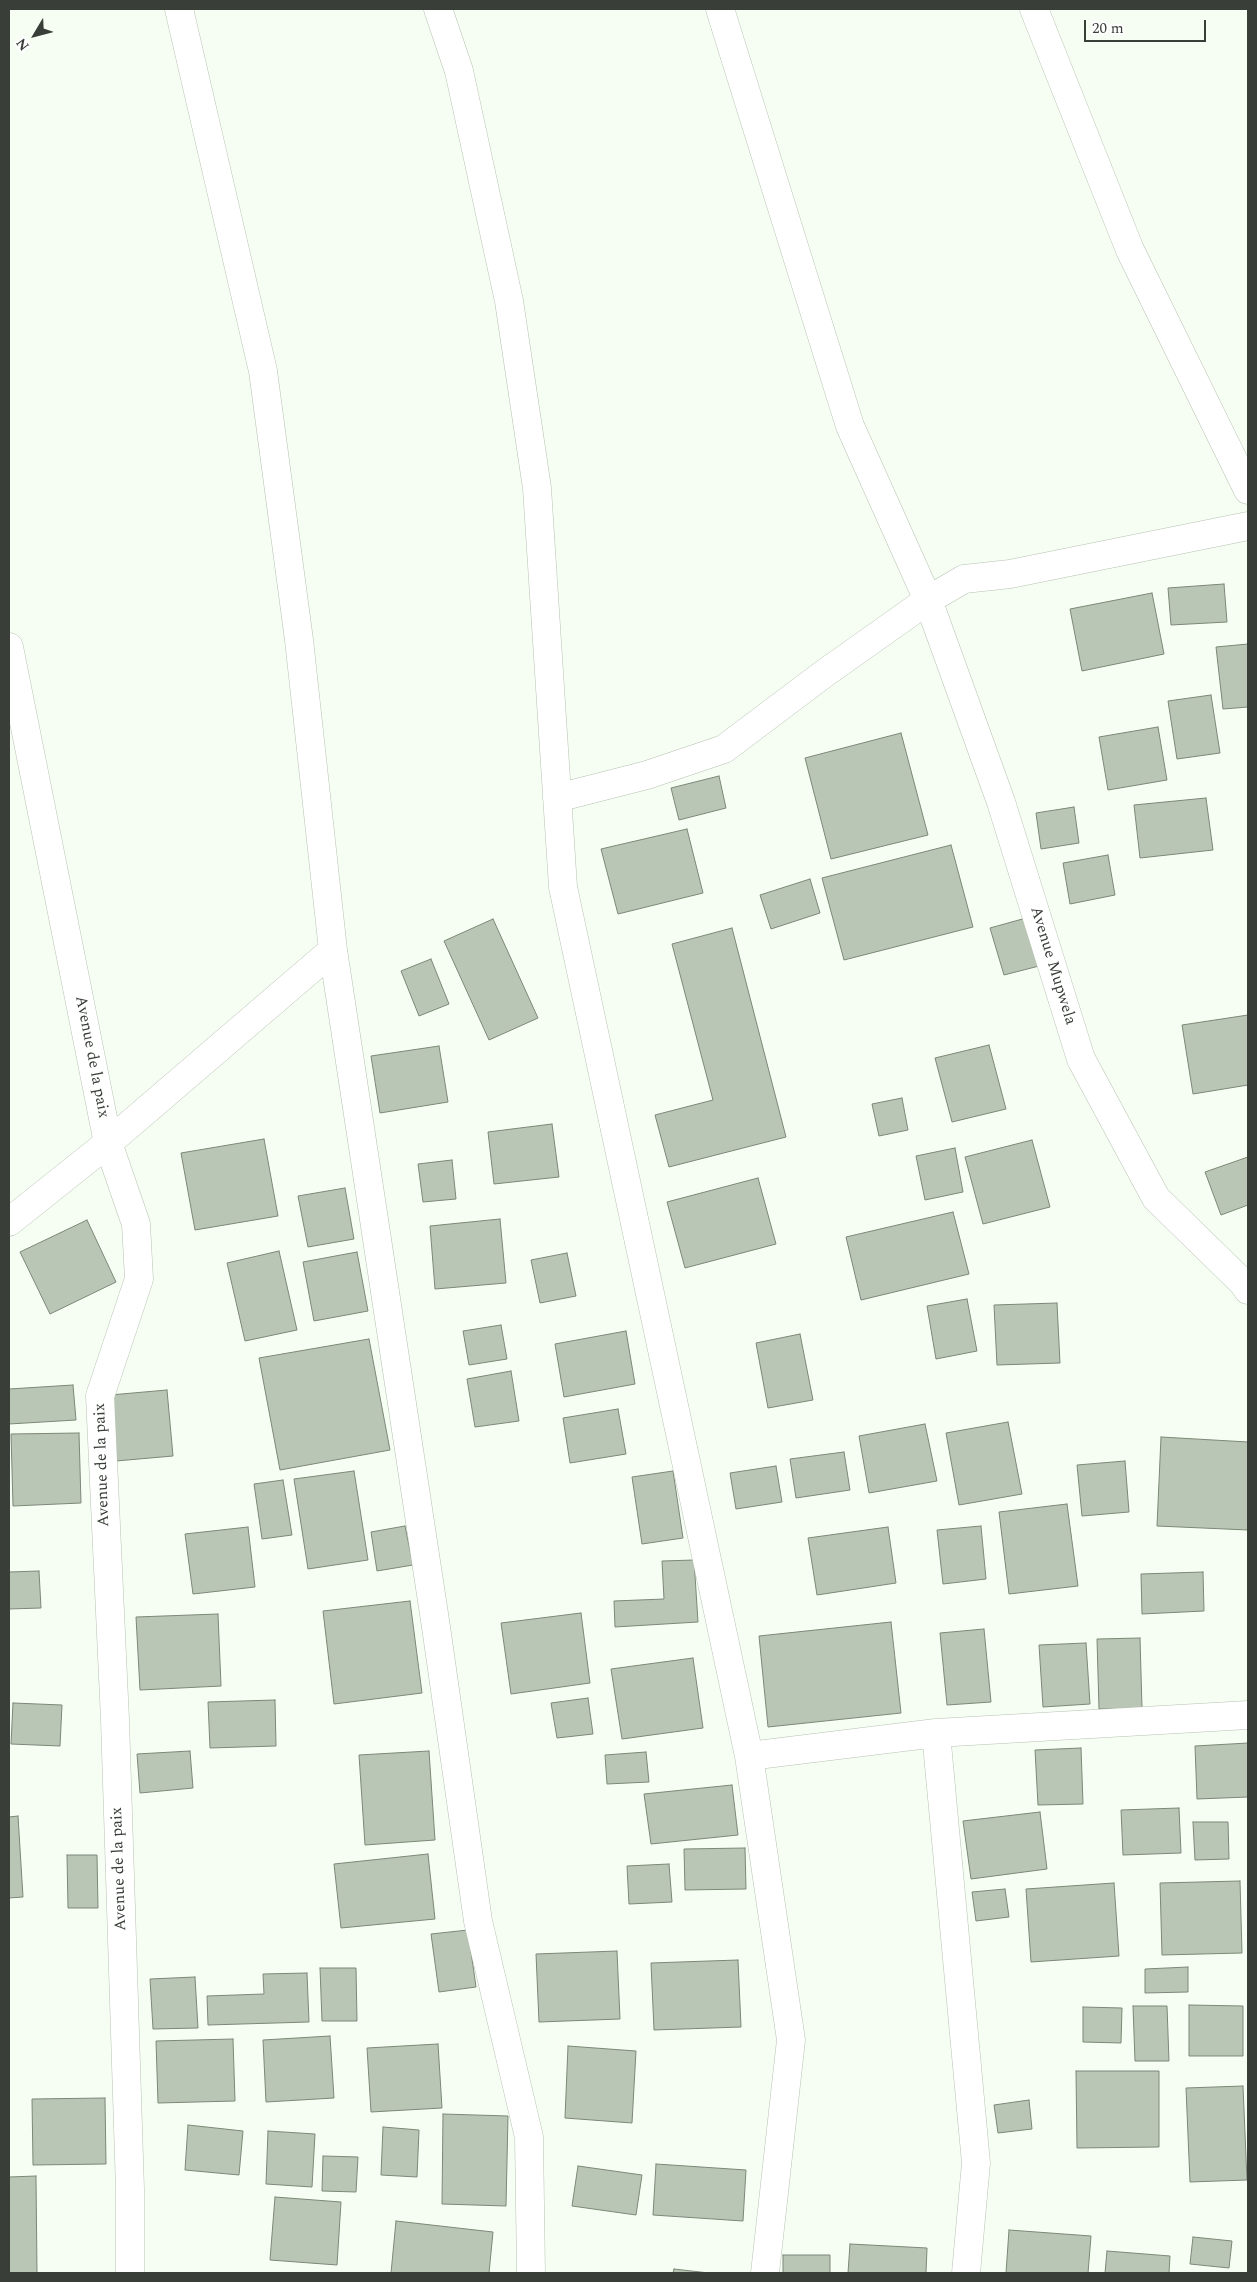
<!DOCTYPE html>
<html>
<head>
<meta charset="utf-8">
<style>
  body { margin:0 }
  #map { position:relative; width:1257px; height:2282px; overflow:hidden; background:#f6fef4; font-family:Spectral,serif }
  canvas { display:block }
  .frame { position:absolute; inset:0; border:10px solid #393f38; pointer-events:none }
  .north { position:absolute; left:10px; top:10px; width:50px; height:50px; -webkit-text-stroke:4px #fff; paint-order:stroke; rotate:233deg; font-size:14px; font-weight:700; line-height:20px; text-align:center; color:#393f38 }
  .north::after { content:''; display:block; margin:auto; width:18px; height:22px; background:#393f38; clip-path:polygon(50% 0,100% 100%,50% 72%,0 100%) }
  .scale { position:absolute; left:1084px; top:20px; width:122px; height:22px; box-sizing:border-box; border:2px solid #393f38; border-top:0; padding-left:6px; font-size:15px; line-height:18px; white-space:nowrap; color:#393f38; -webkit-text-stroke:4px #fff; paint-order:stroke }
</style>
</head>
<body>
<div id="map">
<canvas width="1257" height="2282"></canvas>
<div class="frame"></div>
<div class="north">N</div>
<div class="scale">20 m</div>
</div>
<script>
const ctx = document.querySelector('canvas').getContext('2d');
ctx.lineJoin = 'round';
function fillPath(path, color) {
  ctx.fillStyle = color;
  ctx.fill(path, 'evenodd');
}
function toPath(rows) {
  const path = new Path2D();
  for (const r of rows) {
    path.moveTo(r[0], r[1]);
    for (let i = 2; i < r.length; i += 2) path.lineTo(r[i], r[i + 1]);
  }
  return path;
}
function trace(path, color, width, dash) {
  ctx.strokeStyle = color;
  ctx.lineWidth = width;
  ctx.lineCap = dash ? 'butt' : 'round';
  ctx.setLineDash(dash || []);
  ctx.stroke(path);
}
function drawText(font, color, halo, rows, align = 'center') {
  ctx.font = font + ' Spectral,serif';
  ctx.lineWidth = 4.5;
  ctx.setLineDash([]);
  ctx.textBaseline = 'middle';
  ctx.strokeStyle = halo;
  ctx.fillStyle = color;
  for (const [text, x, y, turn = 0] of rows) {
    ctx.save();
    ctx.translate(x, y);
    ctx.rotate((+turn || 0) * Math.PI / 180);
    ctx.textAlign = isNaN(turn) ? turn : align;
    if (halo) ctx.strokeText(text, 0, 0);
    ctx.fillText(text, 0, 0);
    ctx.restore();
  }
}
const building = toPath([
  [1224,584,1227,622,1171,625,1168,588,1224,584],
  [1152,593,1164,654,1082,671,1070,609,1152,593],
  [1248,644,1248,707,1223,709,1216,647,1248,644],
  [1211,695,1220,753,1177,759,1168,701,1211,695],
  [1158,727,1167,780,1108,790,1099,737,1158,727],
  [901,733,928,835,831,859,805,758,901,733],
  [719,776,726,808,679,820,671,788,719,776],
  [1206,798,1213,850,1140,858,1134,805,1206,798],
  [1074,807,1079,843,1041,849,1036,813,1074,807],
  [687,829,703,893,618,914,601,849,687,829],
  [951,845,973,927,844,960,822,878,951,845],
  [1108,855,1115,895,1070,904,1063,863,1108,855],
  [810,879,820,913,771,929,760,895,810,879],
  [1026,918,1039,966,1004,975,990,928,1026,918],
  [493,919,538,1018,489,1040,444,941,493,919],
  [732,928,786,1137,669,1167,655,1115,713,1100,672,944,732,928],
  [431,959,449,1004,419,1016,401,971,431,959],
  [1248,1015,1248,1085,1193,1094,1182,1025,1248,1015],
  [989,1045,1006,1109,952,1122,935,1058,989,1045],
  [439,1046,448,1102,380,1113,371,1056,439,1046],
  [902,1098,908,1130,879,1136,872,1104,902,1098],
  [552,1124,559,1177,494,1184,488,1132,552,1124],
  [264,1139,278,1216,195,1230,181,1153,264,1139],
  [1032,1140,1050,1207,983,1224,965,1157,1032,1140],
  [955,1148,963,1192,925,1200,916,1156,955,1148],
  [1248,1157,1248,1205,1221,1215,1205,1172,1248,1157],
  [452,1160,456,1199,423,1202,418,1164,452,1160],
  [758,1178,776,1244,685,1268,667,1202,758,1178],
  [345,1188,354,1239,308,1247,298,1196,345,1188],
  [953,1212,969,1274,861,1300,846,1237,953,1212],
  [500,1219,506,1283,435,1289,430,1226,500,1219],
  [87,1220,116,1282,50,1314,20,1252,87,1220],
  [279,1251,297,1330,245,1341,227,1263,279,1251],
  [357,1252,368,1311,314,1321,303,1262,357,1252],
  [567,1253,576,1296,540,1303,531,1260,567,1253],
  [967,1299,977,1351,936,1359,927,1306,967,1299],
  [1057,1303,1060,1363,997,1365,994,1305,1057,1303],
  [501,1325,507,1359,469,1365,463,1331,501,1325],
  [626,1331,635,1384,564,1397,555,1344,626,1331],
  [800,1334,813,1400,768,1408,756,1343,800,1334],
  [369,1339,390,1450,280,1470,259,1358,369,1339],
  [511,1371,519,1421,475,1427,467,1379,511,1371],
  [73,1385,76,1420,9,1424,9,1389,73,1385],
  [167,1390,173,1456,116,1461,110,1395,167,1390],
  [618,1409,626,1454,570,1463,563,1418,618,1409],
  [1008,1422,1022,1494,959,1505,946,1433,1008,1422],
  [925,1424,937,1481,869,1493,859,1436,925,1424],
  [79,1433,81,1503,13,1506,11,1434,79,1433],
  [1161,1437,1248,1442,1248,1530,1157,1526,1161,1437],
  [844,1452,850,1490,796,1498,790,1459,844,1452],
  [1125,1461,1129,1512,1082,1516,1077,1465,1125,1461],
  [776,1466,782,1502,736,1509,730,1473,776,1466],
  [354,1471,368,1560,308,1569,294,1479,354,1471],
  [673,1471,683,1538,642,1544,632,1477,673,1471],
  [283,1480,292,1535,262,1539,254,1484,283,1480],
  [1067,1504,1078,1586,1009,1594,999,1512,1067,1504],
  [405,1526,413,1565,377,1571,371,1532,405,1526],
  [981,1526,986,1579,943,1584,937,1530,981,1526],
  [248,1527,255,1587,193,1594,185,1534,248,1527],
  [888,1527,896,1583,817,1595,808,1538,888,1527],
  [694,1560,698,1622,615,1627,614,1601,664,1599,662,1561,694,1560],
  [39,1571,41,1608,9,1609,9,1572,39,1571],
  [1203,1572,1204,1611,1142,1614,1141,1574,1203,1572],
  [410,1601,422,1693,334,1704,323,1611,410,1601],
  [581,1613,590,1683,511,1694,501,1623,581,1613],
  [218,1614,221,1686,140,1690,136,1617,218,1614],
  [891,1622,901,1713,768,1727,759,1636,891,1622],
  [984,1629,991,1702,947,1705,940,1633,984,1629],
  [1140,1638,1142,1708,1099,1709,1097,1639,1140,1638],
  [1086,1643,1090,1704,1043,1707,1039,1645,1086,1643],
  [693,1658,703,1728,622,1739,611,1669,693,1658],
  [588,1698,593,1734,557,1738,551,1703,588,1698],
  [275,1700,276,1746,210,1748,208,1702,275,1700],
  [13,1703,62,1705,60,1746,11,1744,13,1703],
  [1248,1743,1248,1797,1197,1799,1195,1746,1248,1743],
  [1081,1748,1083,1804,1038,1805,1035,1750,1081,1748],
  [190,1751,193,1788,140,1793,137,1754,190,1751],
  [429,1751,435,1840,365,1845,359,1755,429,1751],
  [646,1752,649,1782,607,1784,605,1755,646,1752],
  [732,1785,738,1835,651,1844,644,1794,732,1785],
  [1179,1808,1181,1853,1123,1855,1121,1810,1179,1808],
  [1040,1812,1047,1869,971,1879,963,1821,1040,1812],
  [18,1816,23,1897,9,1898,9,1817,18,1816],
  [1193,1822,1228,1822,1229,1859,1195,1860,1193,1822],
  [745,1848,746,1889,685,1890,684,1849,745,1848],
  [428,1854,435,1919,341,1928,334,1864,428,1854],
  [67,1855,97,1855,98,1908,68,1908,67,1855],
  [669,1864,672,1902,629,1904,627,1866,669,1864],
  [1240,1881,1242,1953,1162,1955,1160,1883,1240,1881],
  [1114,1883,1119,1956,1031,1962,1026,1889,1114,1883],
  [1005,1889,1009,1917,976,1921,972,1892,1005,1889],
  [468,1930,476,1987,439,1992,431,1934,468,1930],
  [617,1951,620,2019,539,2022,536,1954,617,1951],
  [738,1960,741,2027,654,2030,651,1963,738,1960],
  [1188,1967,1188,1992,1145,1993,1145,1969,1188,1967],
  [320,1968,356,1968,357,2021,322,2021,320,1968],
  [307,1973,309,2022,208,2025,207,1996,264,1994,263,1974,307,1973],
  [195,1977,198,2028,153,2029,150,1979,195,1977],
  [1189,2005,1243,2006,1243,2056,1189,2056,1189,2005],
  [1133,2006,1167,2006,1169,2061,1135,2061,1133,2006],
  [1083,2007,1122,2008,1121,2043,1083,2042,1083,2007],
  [330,2036,334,2098,266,2102,263,2040,330,2036],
  [233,2039,235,2101,158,2103,156,2041,233,2039],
  [438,2044,442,2108,371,2112,367,2048,438,2044],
  [568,2046,636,2051,632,2123,565,2118,568,2046],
  [1076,2071,1159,2071,1159,2147,1077,2148,1076,2071],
  [1243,2086,1247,2180,1190,2182,1186,2088,1243,2086],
  [105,2098,106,2164,33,2165,32,2099,105,2098],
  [1029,2100,1032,2129,998,2133,994,2105,1029,2100],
  [443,2114,508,2116,506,2206,442,2204,443,2114],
  [188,2125,243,2131,239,2175,185,2170,188,2125],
  [383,2127,419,2130,417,2177,381,2175,383,2127],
  [268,2131,315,2134,312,2187,266,2184,268,2131],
  [323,2156,358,2157,356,2192,322,2191,323,2156],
  [656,2164,746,2170,743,2221,653,2215,656,2164],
  [578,2166,642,2175,636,2215,572,2206,578,2166],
  [36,2176,37,2273,9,2273,9,2177,36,2176],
  [275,2197,341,2202,337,2265,270,2260,275,2197],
  [396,2221,493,2232,489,2273,391,2273,396,2221],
  [1009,2230,1091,2236,1088,2273,1006,2273,1009,2230],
  [1193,2237,1232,2241,1229,2268,1190,2264,1193,2237],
  [850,2244,927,2248,926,2273,848,2273,850,2244],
  [1107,2251,1170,2256,1169,2273,1105,2273,1107,2251],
  [783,2255,830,2255,830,2273,783,2273,783,2255],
  [674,2269,709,2273,673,2273,674,2269]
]);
fillPath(building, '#b9c6b5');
trace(building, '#7c8778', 1);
const street = toPath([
  [179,9,263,371,299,640,333,950,436,1627,478,1921,529,2137,531,2273],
  [438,9,459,71,509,301,537,488,563,887,749,1756,791,2040,765,2273],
  [720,9,850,426,928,600,964,579,1010,574,1248,526],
  [1034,9,1130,250,1248,490],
  [9,647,108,1143,136,1224,139,1279,100,1396,115,1720,130,2189,130,2273],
  [557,798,647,775,724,749,825,673,928,600,1001,802,1081,1059,1156,1198,1243,1283,1248,1290],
  [9,1222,108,1143,333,950],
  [936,1733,976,2163,966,2273],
  [749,1756,936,1733,1248,1715]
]);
trace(street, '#b6c2b1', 29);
trace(street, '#fff', 28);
drawText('16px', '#393f38', '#fff', [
  ["Avenue Mupwela",1052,966,73],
  ["Avenue de la paix",91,1057,79],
  ["Avenue de la paix",103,1465,-92],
  ["Avenue de la paix",120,1869,-92]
]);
</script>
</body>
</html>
